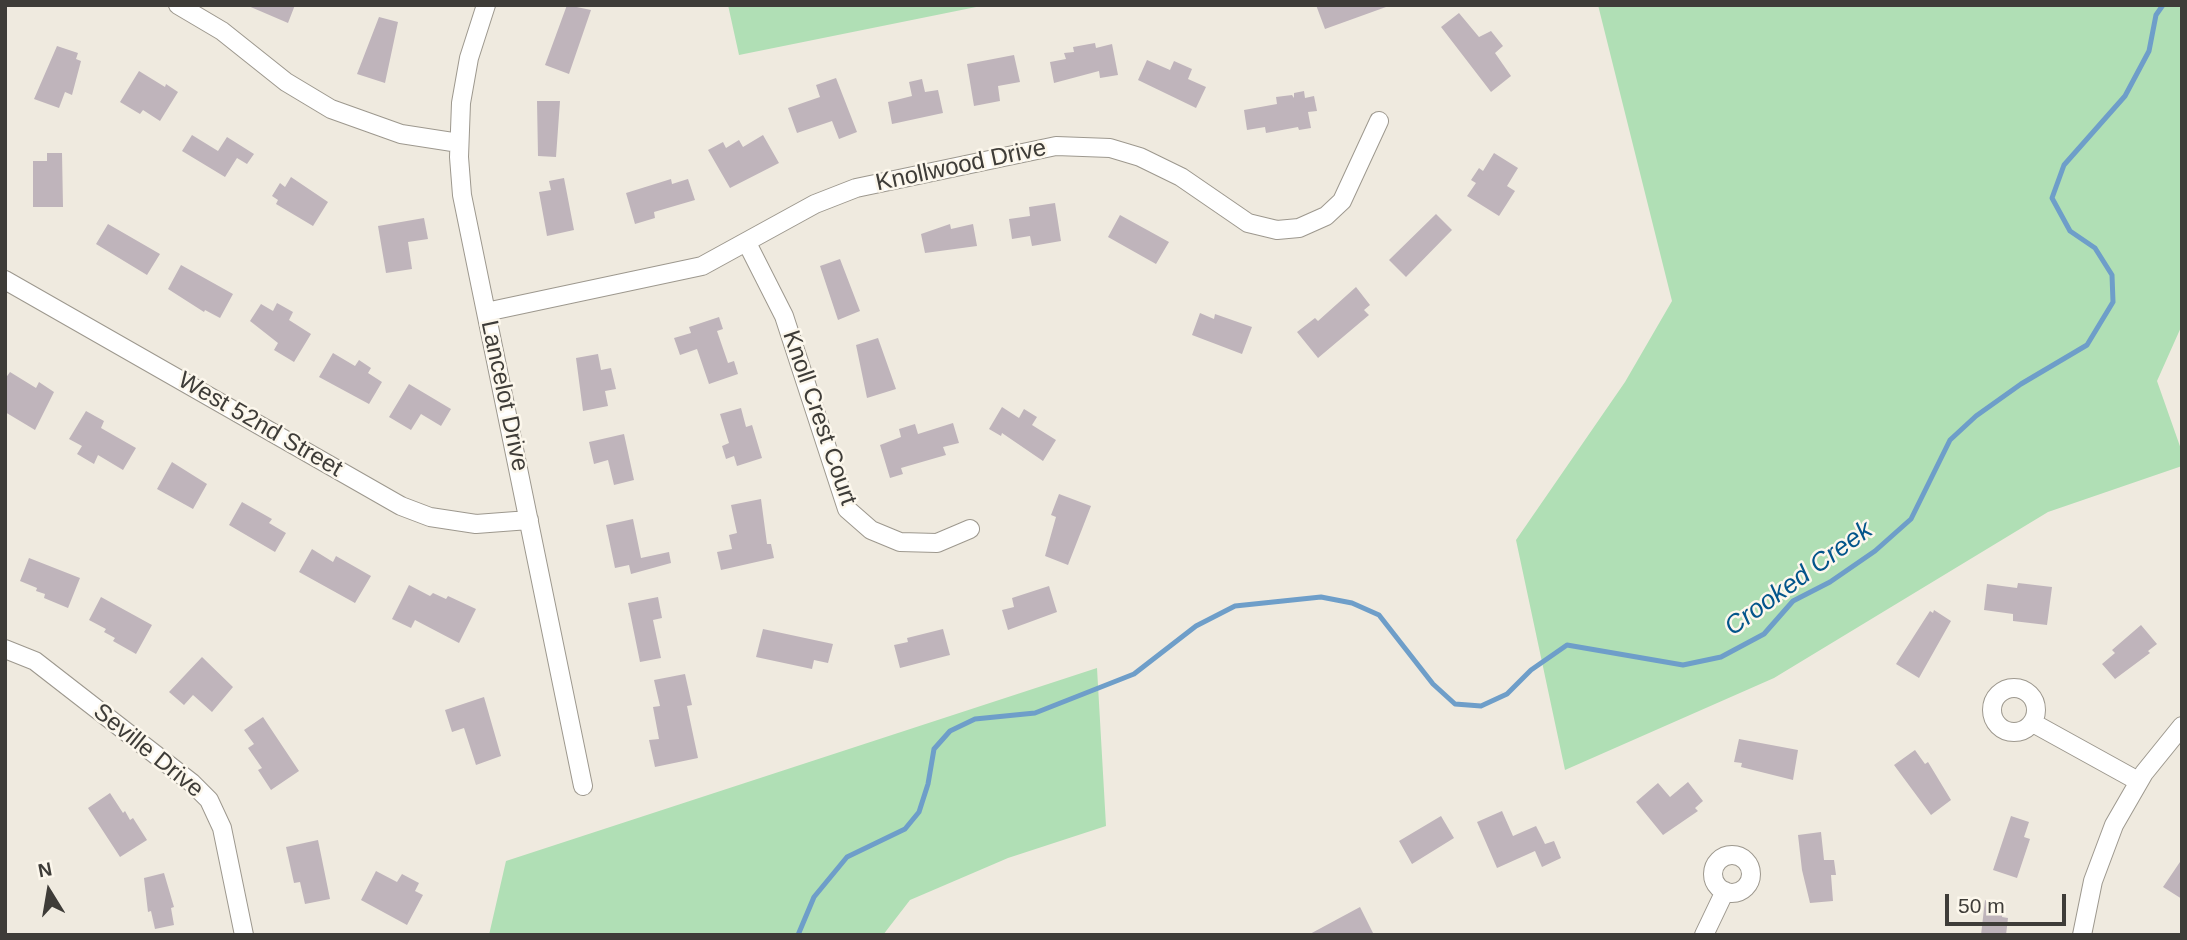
<!DOCTYPE html>
<html>
<head>
<meta charset="utf-8">
<style>
  body { margin:0 }
  #map { position:relative; width:2187px; height:940px; overflow:hidden; background:#efeadf; font-family:Arial,sans-serif }
  canvas { display:block }
  .frame { position:absolute; inset:0; border:7px solid #3e3c38; pointer-events:none }
  .north { position:absolute; left:14px; top:856px; width:70px; height:70px; -webkit-text-stroke:5px #fcf7ec; paint-order:stroke; rotate:349deg; font-size:19px; font-weight:700; line-height:28px; text-align:center; color:#3e3c38 }
  .north::after { content:''; display:block; margin:auto; width:24px; height:32px; background:#3e3c38; clip-path:polygon(50% 0,100% 100%,50% 72%,0 100%) }
  .scale { position:absolute; left:1945px; top:894px; width:121px; height:32px; box-sizing:border-box; border:4px solid #3e3c38; border-top:0; padding-left:9px; font-size:21px; line-height:24px; white-space:nowrap; color:#3e3c38; -webkit-text-stroke:5px #fcf7ec; paint-order:stroke }
</style>
</head>
<body>
<div id="map">
<canvas width="2187" height="940"></canvas>
<div class="frame"></div>
<div class="north">N</div>
<div class="scale">50 m</div>
</div>
<script>
const ctx = document.querySelector('canvas').getContext('2d');
ctx.lineJoin = 'round';
function fillPath(path, color) {
  ctx.fillStyle = color;
  ctx.fill(path, 'evenodd');
}
function toPath(rows) {
  const path = new Path2D();
  for (const r of rows) {
    if (r.length === 3) {
      path.moveTo(r[0] + r[2], r[1]);
      path.arc(r[0], r[1], r[2], 0, 2 * Math.PI);
      continue;
    }
    path.moveTo(r[0], r[1]);
    for (let i = 2; i < r.length; i += 2) path.lineTo(r[i], r[i + 1]);
  }
  return path;
}
function trace(path, color, width, dash) {
  ctx.strokeStyle = color;
  ctx.lineWidth = width;
  ctx.lineCap = dash ? 'butt' : 'round';
  ctx.setLineDash(dash || []);
  ctx.stroke(path);
}
function drawText(font, color, halo, rows, align = 'center') {
  ctx.font = font + ' Arial,sans-serif';
  ctx.lineWidth = 5;
  ctx.setLineDash([]);
  ctx.textBaseline = 'middle';
  ctx.strokeStyle = halo;
  ctx.fillStyle = color;
  for (const [text, x, y, turn = 0] of rows) {
    ctx.save();
    ctx.translate(x, y);
    ctx.rotate((+turn || 0) * Math.PI / 180);
    ctx.textAlign = isNaN(turn) ? turn : align;
    if (halo) ctx.strokeText(text, 0, 0);
    ctx.fillText(text, 0, 0);
    ctx.restore();
  }
}
fillPath(toPath([
  [728,5,986,5,739,55],
  [1598,5,2182,5,2182,325,2157,381,2182,452,2182,466,2048,512,1774,678,1565,770,1516,540,1625,382,1672,301],
  [1097,668,1106,826,1008,858,910,900,883,935,489,935,506,861]
]), '#b0dfb5');
trace(toPath([
  [798,935,814,897,847,857,905,829,919,812,928,784,934,749,950,731,975,719,1035,713,1134,674,1196,626,1235,606,1321,597,1352,603,1379,615,1433,684,1455,704,1481,706,1507,694,1531,670,1567,645,1683,665,1721,657,1764,634,1793,601,1830,582,1875,551,1911,519,1950,440,1976,416,2021,384,2087,345,2113,302,2112,275,2095,248,2070,231,2052,198,2064,165,2125,96,2149,51,2156,15,2163,5]
]), '#6e9ec9', 5);
fillPath(toPath([
  [246,5,295,5,288,23],
  [567,5,591,10,569,74,545,65],
  [1316,5,1385,5,1386,7,1325,29],
  [1459,13,1479,37,1491,31,1503,46,1495,53,1511,76,1491,92,1441,27],
  [379,17,398,22,385,83,357,74],
  [1095,43,1096,48,1112,44,1118,75,1100,78,1099,71,1054,83,1050,62,1066,59,1064,53,1074,52,1073,47],
  [57,46,78,53,76,59,81,61,72,95,65,92,59,108,34,99],
  [1014,55,1020,82,998,86,1000,101,974,106,967,64],
  [1147,60,1170,70,1174,61,1192,69,1188,79,1206,87,1196,108,1138,80],
  [139,71,165,87,166,84,178,92,160,121,143,110,140,114,120,102],
  [836,78,857,132,839,139,832,121,797,133,788,108,820,97,816,85],
  [922,79,925,92,938,90,943,113,892,124,888,102,912,96,909,82],
  [1304,91,1305,98,1314,96,1317,111,1308,112,1311,128,1299,130,1298,127,1266,133,1265,127,1247,130,1244,110,1277,104,1276,97,1292,95,1294,98,1294,93],
  [537,101,560,101,556,157,538,156],
  [192,135,218,151,227,137,254,154,247,164,237,158,225,177,182,151],
  [763,135,779,163,730,188,708,150,723,142,726,148,739,140,743,147],
  [47,153,62,153,63,207,33,207,33,161,47,161],
  [1494,153,1518,168,1507,186,1515,191,1499,216,1467,196,1476,183,1471,180,1479,168,1483,171],
  [291,177,328,202,313,226,276,204,278,200,272,196,280,183,285,187],
  [564,178,574,230,547,236,539,192,551,190,549,181],
  [671,179,672,184,688,179,695,200,654,212,655,218,635,224,626,193],
  [1055,203,1061,241,1032,246,1030,236,1012,239,1009,219,1030,216,1029,207],
  [1436,214,1452,230,1406,277,1389,260],
  [1120,215,1169,242,1156,264,1108,237],
  [424,218,428,239,408,242,412,269,386,273,378,226],
  [108,224,160,254,147,275,96,244],
  [950,224,951,229,973,224,977,246,925,253,921,234],
  [840,259,860,311,838,320,820,266],
  [181,265,233,294,220,318,205,310,204,312,168,289],
  [1356,287,1370,305,1364,310,1369,315,1318,358,1297,332,1315,318,1318,321],
  [277,303,293,312,289,320,311,334,294,362,274,350,278,343,250,321,261,304,273,311],
  [1200,313,1214,319,1215,314,1252,327,1242,354,1192,335],
  [719,317,723,329,717,331,728,363,734,361,738,374,709,384,697,349,680,355,674,338,691,333,689,327],
  [878,338,896,389,867,398,856,345],
  [333,353,355,366,359,360,371,368,368,373,382,382,369,404,319,377],
  [598,354,601,370,611,368,616,389,605,391,608,406,583,411,576,358],
  [10,372,36,388,39,382,54,392,35,430,5,412,5,379],
  [409,384,451,409,441,426,421,414,411,430,389,417],
  [1002,407,1019,418,1024,409,1037,417,1032,425,1056,440,1043,461,1002,433,1001,436,989,429],
  [741,408,746,427,752,425,762,458,737,466,734,456,726,459,722,446,729,443,720,414],
  [86,411,104,421,101,428,136,448,123,470,98,455,94,464,77,454,82,446,69,439],
  [953,423,959,443,943,447,946,455,901,468,903,474,890,478,880,445,901,437,899,429,915,424,918,434],
  [624,434,634,480,614,485,608,460,594,464,589,442],
  [172,462,207,484,193,509,157,489],
  [1059,494,1091,506,1068,565,1045,556,1056,517,1051,515],
  [761,499,767,544,771,544,774,558,721,570,717,552,732,549,729,535,737,533,731,505],
  [242,502,272,519,269,523,286,533,275,552,229,525],
  [633,519,641,558,669,552,671,563,631,574,629,565,615,568,606,525],
  [312,549,333,562,336,556,371,576,355,603,299,572],
  [29,558,80,578,68,608,44,598,45,594,36,591,37,588,20,581],
  [2018,583,2052,587,2047,625,2013,621,2013,614,1984,610,1987,584,2017,588],
  [409,585,430,596,433,593,446,599,448,596,476,609,459,643,415,620,411,628,392,619],
  [1049,586,1057,612,1008,630,1002,610,1014,607,1012,598],
  [101,597,152,625,136,654,113,641,115,638,104,632,106,629,89,620],
  [658,597,662,618,653,620,661,658,640,662,628,603],
  [1934,610,1951,621,1919,678,1896,664,1930,611,1933,613],
  [2141,625,2157,644,2148,651,2150,653,2115,679,2102,664,2115,653,2112,650],
  [763,629,833,644,828,663,814,660,812,669,756,657],
  [943,629,950,655,900,668,894,645,908,642,907,638],
  [202,657,233,687,212,712,193,695,184,705,169,692],
  [685,674,692,705,687,706,698,758,655,767,649,740,659,739,653,707,660,706,654,680],
  [484,697,501,756,476,765,464,728,452,732,445,710],
  [263,717,299,771,271,790,258,770,262,768,248,748,254,744,244,730],
  [1739,739,1798,750,1793,780,1741,767,1742,763,1734,762],
  [1915,750,1925,764,1928,762,1951,800,1931,815,1894,765],
  [1688,782,1703,801,1695,808,1698,811,1663,835,1636,802,1658,783,1670,797],
  [110,793,123,813,125,811,130,820,133,818,147,840,120,857,88,808],
  [1502,811,1513,836,1536,826,1545,844,1554,841,1561,858,1542,867,1535,851,1497,868,1477,822],
  [1441,816,1454,838,1412,864,1399,841],
  [2011,816,2029,822,2024,837,2030,839,2017,878,1993,870],
  [1821,832,1824,860,1834,860,1836,875,1831,875,1833,901,1810,903,1802,870,1798,835],
  [318,840,330,899,305,904,300,882,294,883,286,847],
  [2182,859,2182,899,2163,887],
  [376,871,397,882,402,874,419,883,415,891,423,895,407,925,361,900],
  [164,873,174,907,171,908,174,925,155,929,151,911,148,912,144,878],
  [1985,900,2004,902,2002,917,2008,918,2006,935,1981,935],
  [1360,907,1374,935,1308,935]
]), '#bfb4bb');
const minor = toPath([
  [178,5,222,31,286,82,331,109,401,134,459,143],
  [486,5,469,58,461,103,459,157,462,195,583,786],
  [747,243,784,316,847,509,871,530,900,542,937,543,970,529],
  [5,280,401,506,430,517,476,524,529,520],
  [486,312,702,266,815,204,856,188,1056,146,1110,148,1140,157,1181,177,1248,223,1277,230,1299,228,1326,216,1342,201,1379,121],
  [5,649,35,661,192,783,209,800,222,828,244,935],
  [2014,710,22],
  [2033,723,2138,781],
  [1732,874,19],
  [1704,935,1725,891],
  [2082,935,2093,881,2114,825,2144,773,2182,726]
]);
trace(minor, '#9d988e', 20);
trace(minor, '#fff', 18);
drawText('24px', '#3e3c38', '#fcf7ec', [
  ["Knollwood Drive",961,166,-12],
  ["Lancelot Drive",504,396,78],
  ["Knoll Crest Court",819,418,71],
  ["West 52nd Street",260,425,30],
  ["Seville Drive",148,751,39]
]);
drawText('italic 26px', '#03558b', '#fcf7ec', [
  ["Crooked Creek",1799,579,-36]
]);
</script>
</body>
</html>
